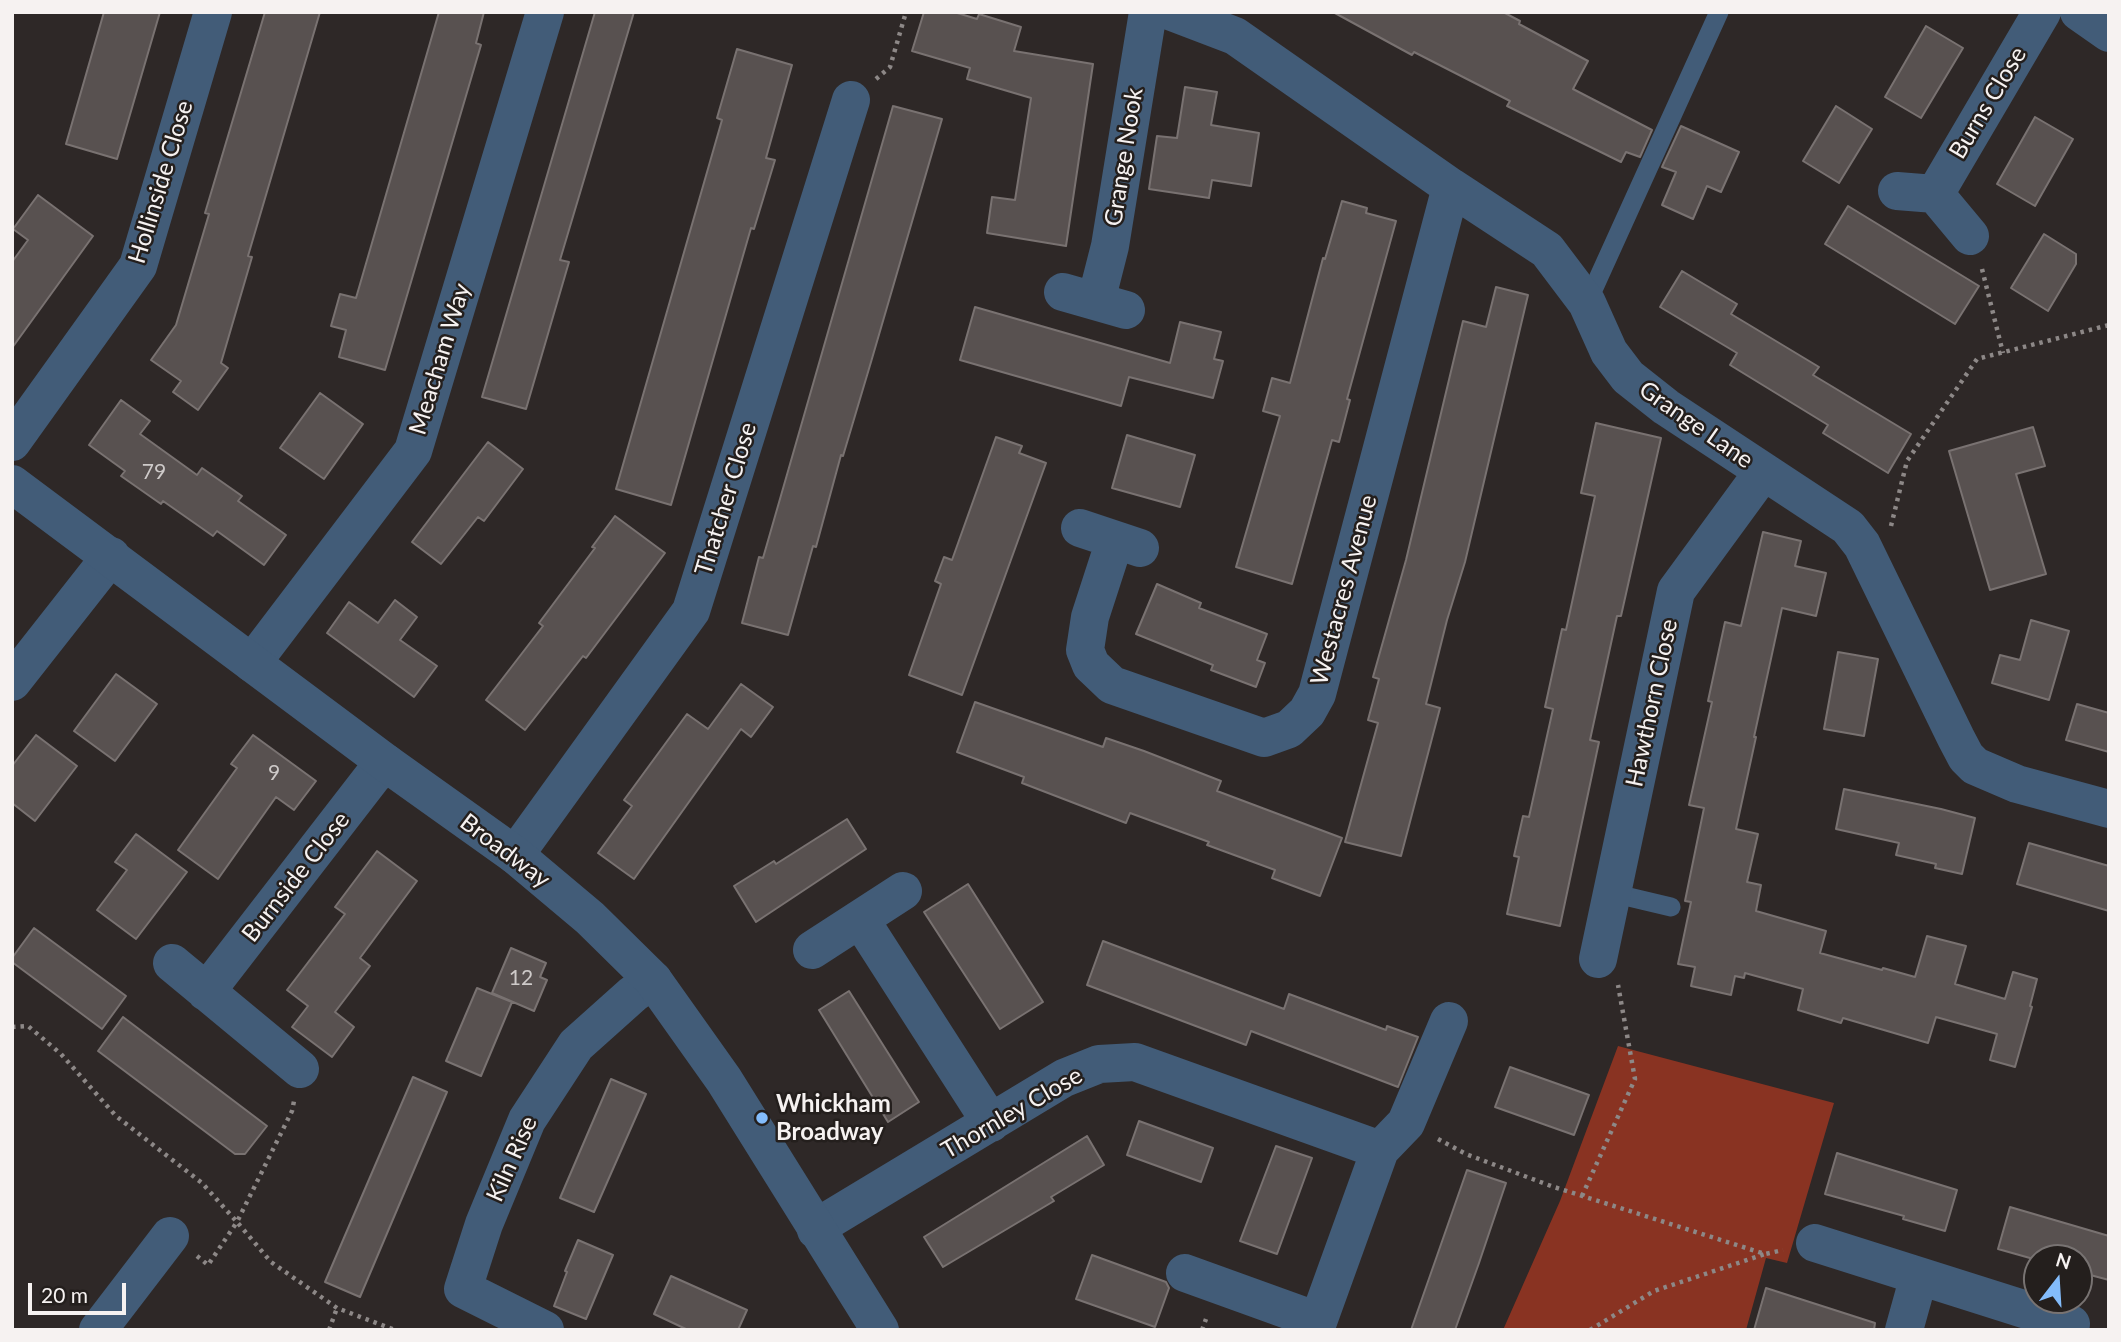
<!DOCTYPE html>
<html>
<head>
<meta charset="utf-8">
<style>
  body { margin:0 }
  #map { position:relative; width:2121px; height:1342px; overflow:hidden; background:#2e2827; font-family:Lato,sans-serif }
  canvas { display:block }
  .frame { position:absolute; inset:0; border:14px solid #f6f2f1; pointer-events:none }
  .north { position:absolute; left:2023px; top:1244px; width:70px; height:70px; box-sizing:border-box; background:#241f1d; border:2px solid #787372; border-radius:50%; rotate:17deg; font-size:19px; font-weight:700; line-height:28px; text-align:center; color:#f6f2f1 }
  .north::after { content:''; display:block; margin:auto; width:24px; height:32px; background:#83bcfb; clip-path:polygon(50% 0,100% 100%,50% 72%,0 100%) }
  .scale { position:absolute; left:28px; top:1283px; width:98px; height:32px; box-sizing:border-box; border:4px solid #f6f2f1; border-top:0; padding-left:9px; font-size:21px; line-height:24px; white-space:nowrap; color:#f6f2f1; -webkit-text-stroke:5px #241f1d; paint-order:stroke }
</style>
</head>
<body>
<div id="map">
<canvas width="2121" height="1342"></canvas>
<div class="frame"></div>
<div class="north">N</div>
<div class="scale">20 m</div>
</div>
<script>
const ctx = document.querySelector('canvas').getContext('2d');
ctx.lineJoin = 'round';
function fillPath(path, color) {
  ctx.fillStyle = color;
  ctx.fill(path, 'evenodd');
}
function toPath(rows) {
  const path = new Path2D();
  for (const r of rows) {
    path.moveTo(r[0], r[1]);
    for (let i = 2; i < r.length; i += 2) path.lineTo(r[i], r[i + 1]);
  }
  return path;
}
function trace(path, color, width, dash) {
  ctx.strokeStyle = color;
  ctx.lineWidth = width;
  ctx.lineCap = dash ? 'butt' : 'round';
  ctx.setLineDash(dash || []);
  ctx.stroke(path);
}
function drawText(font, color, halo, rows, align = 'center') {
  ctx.font = font + ' Lato,sans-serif';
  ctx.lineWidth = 5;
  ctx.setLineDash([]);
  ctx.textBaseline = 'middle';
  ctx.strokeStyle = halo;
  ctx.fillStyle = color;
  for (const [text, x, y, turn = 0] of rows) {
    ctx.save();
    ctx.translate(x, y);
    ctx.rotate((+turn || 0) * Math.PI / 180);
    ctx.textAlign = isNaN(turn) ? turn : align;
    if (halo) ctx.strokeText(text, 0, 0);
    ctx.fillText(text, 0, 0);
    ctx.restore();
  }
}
fillPath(toPath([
  [1618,1046,1834,1103,1787,1263,1766,1258,1746,1330,1503,1330,1560,1201]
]), '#893322');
const building = toPath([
  [104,12,160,12,117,159,66,144,104,12],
  [265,12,320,12,248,256,252,257,221,363,228,368,198,410,173,392,181,381,151,360,176,325,209,214,205,213,265,12],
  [439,12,484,12,476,43,481,45,385,370,339,357,346,330,331,326,340,294,356,298,439,12],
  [595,12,634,12,560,260,569,262,526,409,482,397,595,12],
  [924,12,954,12,977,19,979,14,1021,27,1014,51,1093,64,1066,246,987,233,992,197,1015,200,1031,98,967,79,970,68,912,51,924,12],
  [1333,12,1503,12,1520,21,1519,24,1588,61,1573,89,1652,130,1640,157,1626,152,1621,162,1507,106,1510,101,1414,52,1412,55,1333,12],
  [1926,26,1963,48,1921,118,1885,97,1926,26],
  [737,49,792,65,766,158,775,160,754,229,751,228,671,505,616,489,722,120,717,118,737,49],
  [1185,87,1217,92,1211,125,1259,133,1251,186,1212,180,1209,198,1149,189,1157,136,1177,138,1185,87],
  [893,106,942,119,871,362,843,456,841,455,816,547,813,546,788,635,742,623,759,557,763,558,893,106],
  [1836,106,1872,129,1839,183,1803,161,1836,106],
  [2035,117,2073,139,2035,206,1997,184,2035,117],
  [1681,126,1739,152,1721,192,1707,186,1693,219,1662,205,1676,172,1662,167,1681,126],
  [38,195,93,236,12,348,12,262,28,240,13,229,38,195],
  [1342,201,1367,208,1366,213,1396,221,1347,399,1350,400,1339,442,1332,440,1292,584,1236,567,1280,416,1263,411,1272,378,1290,383,1323,258,1325,259,1342,201],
  [1848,206,1979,286,1955,324,1825,244,1848,206],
  [2044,234,2076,254,2076,264,2048,311,2011,288,2044,234],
  [1682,271,1737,304,1731,314,1819,367,1813,375,1911,434,1888,473,1823,433,1828,425,1730,365,1737,353,1660,307,1682,271],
  [1496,287,1528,295,1465,562,1447,620,1426,704,1440,708,1401,856,1345,842,1378,723,1368,720,1379,679,1373,677,1406,560,1463,321,1486,327,1496,287],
  [975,307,1170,363,1180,322,1221,332,1214,359,1223,361,1213,398,1129,377,1121,406,960,360,975,307],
  [320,393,363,424,324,479,280,448,320,393],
  [121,400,150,421,140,434,197,475,202,468,242,496,238,501,286,535,264,565,217,531,213,536,163,501,161,504,121,476,125,471,89,445,121,400],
  [1596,423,1661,438,1621,616,1617,616,1590,740,1599,742,1560,926,1507,914,1519,857,1514,856,1523,816,1529,817,1553,709,1545,707,1562,629,1566,630,1595,496,1581,493,1596,423],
  [2033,427,2045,466,2016,474,2046,574,1990,590,1949,451,2033,427],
  [1127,435,1195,455,1180,507,1112,488,1127,435],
  [996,437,1022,446,1019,453,1046,463,962,695,909,675,941,584,935,581,944,557,952,560,996,437],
  [488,442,523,469,484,521,478,517,441,564,412,542,488,442],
  [615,516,665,553,586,658,583,656,525,730,486,700,543,626,539,623,595,548,592,547,615,516],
  [1763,532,1801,541,1795,566,1826,573,1816,616,1782,608,1754,737,1756,737,1736,829,1758,834,1747,882,1761,885,1756,911,1826,931,1820,953,1882,970,1883,968,1915,977,1927,936,1966,946,1955,984,2005,999,2013,972,2037,979,2030,1006,2032,1007,2015,1067,1990,1060,1997,1034,1936,1017,1928,1043,1843,1018,1841,1023,1798,1010,1803,989,1745,973,1744,978,1735,976,1731,995,1691,986,1695,967,1678,964,1691,902,1685,901,1704,808,1689,805,1712,702,1708,701,1725,622,1741,626,1763,532],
  [1157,584,1201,603,1199,608,1267,634,1257,660,1265,663,1256,687,1211,670,1213,665,1136,634,1157,584],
  [395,600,417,617,400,640,437,666,414,697,327,633,349,602,378,623,395,600],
  [2031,620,2069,631,2049,700,1992,683,2000,655,2020,660,2031,620],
  [1838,652,1878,659,1864,736,1824,729,1838,652],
  [116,674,157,704,115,761,74,731,116,674],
  [741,684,773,707,751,737,741,729,634,879,598,853,632,806,624,800,687,714,708,729,741,684],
  [975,702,1103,747,1106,738,1144,751,1221,781,1217,791,1342,838,1320,896,1272,878,1275,870,1207,845,1209,842,1130,813,1126,823,1022,783,1024,777,957,752,975,702],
  [2077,704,2109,713,2109,752,2066,740,2077,704],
  [36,735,77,766,35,821,12,803,12,766,36,735],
  [253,735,316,781,294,810,276,797,218,879,178,850,237,768,231,764,253,735],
  [1844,789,1941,809,1975,818,1962,874,1935,868,1936,864,1896,855,1899,843,1836,829,1844,789],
  [847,819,866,849,756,922,734,886,774,861,776,864,847,819],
  [136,834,187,872,136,939,97,910,127,870,115,862,136,834],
  [2029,843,2109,866,2109,911,2017,884,2029,843],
  [377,851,417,881,360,958,370,966,335,1012,354,1027,332,1057,292,1027,308,1006,287,990,345,914,335,907,377,851],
  [968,884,1043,1002,1000,1029,924,912,968,884],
  [34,928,126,996,102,1029,12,962,12,958,34,928],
  [1103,941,1284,1009,1289,994,1386,1030,1387,1026,1418,1037,1398,1087,1251,1031,1246,1045,1087,985,1103,941],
  [511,948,546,963,540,977,547,980,534,1011,492,993,511,948],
  [477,988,512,1002,481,1076,446,1061,477,988],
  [849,991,919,1102,888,1122,819,1010,849,991],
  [123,1017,267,1126,245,1154,235,1154,98,1051,123,1017],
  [1510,1067,1589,1095,1574,1135,1495,1107,1510,1067],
  [413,1077,447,1092,360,1297,325,1282,413,1077],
  [611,1079,646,1094,594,1212,560,1198,611,1079],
  [1139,1121,1213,1148,1201,1182,1127,1155,1139,1121],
  [1087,1136,1104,1165,1051,1197,1054,1201,943,1267,924,1237,1087,1136],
  [1276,1146,1312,1158,1277,1254,1240,1241,1276,1146],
  [1837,1153,1957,1190,1945,1231,1903,1219,1904,1216,1825,1194,1837,1153],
  [1467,1170,1506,1183,1479,1263,1455,1330,1411,1330,1467,1170],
  [2010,1207,2109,1236,2109,1280,2079,1272,2079,1258,2037,1258,2037,1260,1998,1249,2010,1207],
  [578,1240,613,1255,586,1319,554,1306,567,1272,565,1271,578,1240],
  [1092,1255,1166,1282,1169,1288,1155,1327,1076,1299,1092,1255],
  [671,1276,747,1310,738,1330,688,1330,654,1314,671,1276],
  [1766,1288,1875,1323,1874,1330,1754,1330,1766,1288]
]);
fillPath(building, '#585150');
trace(building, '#797271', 2);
trace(toPath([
  [876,79,890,67,906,12],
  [1982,269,2003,353],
  [1891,526,1907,461,1977,359,2109,325],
  [12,1027,28,1026,61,1054,116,1116,202,1183,237,1222,292,1111,294,1101],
  [1438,1139,1466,1154,1551,1186,1765,1254,1783,1250],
  [1582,1196,1635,1079,1618,985],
  [197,1256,208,1265,237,1222,271,1262,337,1308,395,1330],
  [329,1330,337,1308],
  [1202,1330,1206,1319],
  [1590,1330,1654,1291,1765,1254]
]), '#8d8887', 4.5, [3.5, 5]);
trace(toPath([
  [1587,303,1719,12],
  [1612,893,1671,907]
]), '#425c78', 19);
trace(toPath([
  [1172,12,1235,36,1451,187,1547,250,1587,303,1609,352,1628,377,1666,407,1848,527,1862,545,1956,738,1966,757,1975,766,2017,784,2109,809],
  [2079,12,2109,33],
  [1897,191,1935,194,1970,236],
  [1935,194,2042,12],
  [1063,292,1126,310],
  [1096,301,1110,246,1148,12],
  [12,442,138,266,213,12],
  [1080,528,1140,548],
  [1115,540,1090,617,1085,650,1091,665,1112,685,1264,738,1289,729,1307,712,1317,694,1451,187],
  [252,663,413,451,545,12],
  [12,682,111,556],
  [515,855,691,611,851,100],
  [860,919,991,1123],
  [812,950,903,891],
  [1598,959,1676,591,1763,472],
  [172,963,300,1069],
  [206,992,373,776,386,763],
  [816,1230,832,1218,1064,1078,1099,1064,1135,1062,1380,1150],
  [1815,1243,2071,1324],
  [1185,1273,1318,1321],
  [98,1330,170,1236],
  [545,1330,463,1289,484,1224,527,1120,576,1045,633,994,653,980],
  [1315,1330,1380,1150,1406,1123,1449,1021],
  [1904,1330,1919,1276]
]), '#425c78', 38);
trace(toPath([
  [12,484,386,763,515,855,590,918,653,980,724,1080,880,1330]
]), '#425c78', 38);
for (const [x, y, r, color] of [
  [762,1118,7,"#83bcfb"]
]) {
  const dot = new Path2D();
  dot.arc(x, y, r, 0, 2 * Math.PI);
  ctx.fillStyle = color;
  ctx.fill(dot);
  trace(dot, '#241f1d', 2.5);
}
drawText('21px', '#cecac9', null, [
  ["79",154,472],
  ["9",274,773],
  ["12",521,978]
]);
drawText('24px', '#f6f2f1', '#241f1d', [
  ["Burns Close",1988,103,-59],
  ["Grange Nook",1124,157,-81],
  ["Hollinside Close",161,182,-73],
  ["Meacham Way",440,359,-73],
  ["Grange Lane",1696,425,35],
  ["Thatcher Close",726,499,-73],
  ["Westacres Avenue",1344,590,-75],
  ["Hawthorn Close",1652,703,-78],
  ["Broadway",505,851,37],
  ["Burnside Close",296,877,-52],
  ["Thornley Close",1012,1113,-30],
  ["Kiln Rise",512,1159,-66]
]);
drawText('bold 24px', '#f6f2f1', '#241f1d', [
  ["Whickham",776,1104],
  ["Broadway",776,1132]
], 'left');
</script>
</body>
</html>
